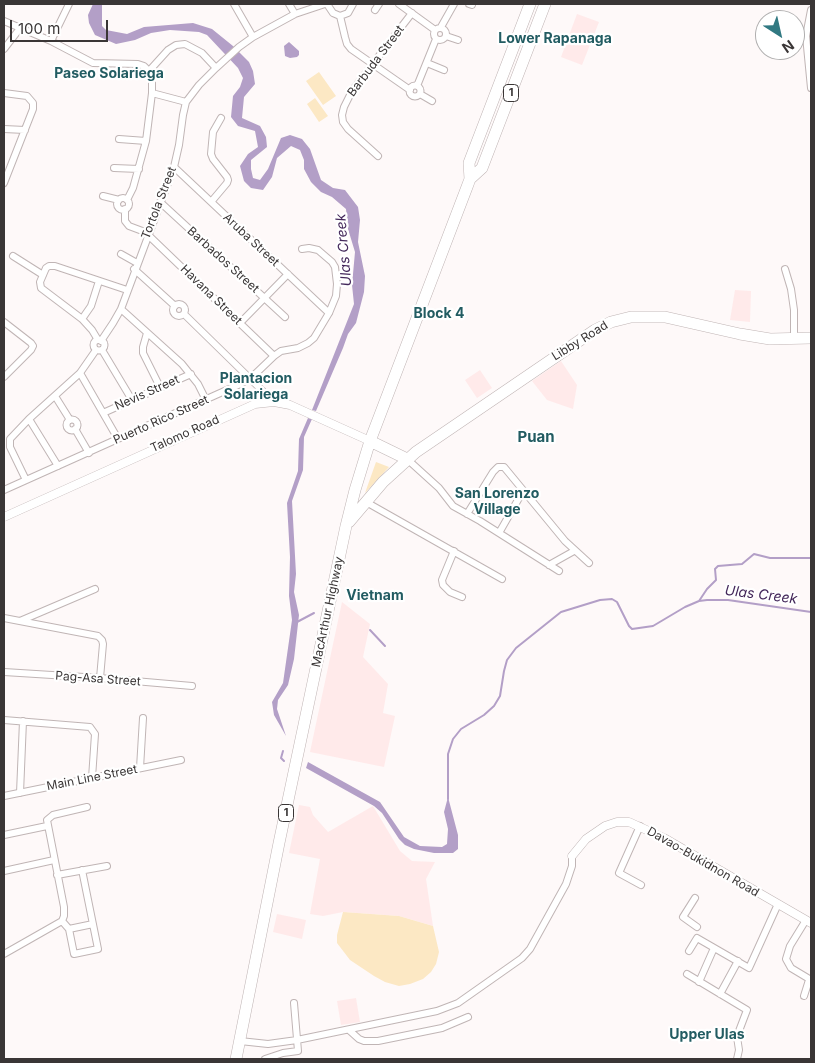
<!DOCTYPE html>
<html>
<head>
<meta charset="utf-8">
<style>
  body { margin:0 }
  #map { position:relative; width:815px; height:1063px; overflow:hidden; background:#fef9f9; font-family:Inter,sans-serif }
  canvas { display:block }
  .frame { position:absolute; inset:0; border:5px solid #3a3636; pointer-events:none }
  .north { position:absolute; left:755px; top:10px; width:50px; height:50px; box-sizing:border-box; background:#fff; border:1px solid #b0afaf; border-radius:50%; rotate:145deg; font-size:14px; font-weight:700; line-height:20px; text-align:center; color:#3a3636 }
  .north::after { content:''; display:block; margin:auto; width:18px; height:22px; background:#317982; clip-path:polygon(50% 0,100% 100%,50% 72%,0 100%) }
  .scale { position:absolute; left:10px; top:20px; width:98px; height:22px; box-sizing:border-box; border:2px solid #3a3636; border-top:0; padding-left:6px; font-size:15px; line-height:18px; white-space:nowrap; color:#3a3636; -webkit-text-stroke:4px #fff; paint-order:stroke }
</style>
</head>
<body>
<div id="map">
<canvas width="815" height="1063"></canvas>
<div class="frame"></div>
<div class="north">N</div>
<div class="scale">100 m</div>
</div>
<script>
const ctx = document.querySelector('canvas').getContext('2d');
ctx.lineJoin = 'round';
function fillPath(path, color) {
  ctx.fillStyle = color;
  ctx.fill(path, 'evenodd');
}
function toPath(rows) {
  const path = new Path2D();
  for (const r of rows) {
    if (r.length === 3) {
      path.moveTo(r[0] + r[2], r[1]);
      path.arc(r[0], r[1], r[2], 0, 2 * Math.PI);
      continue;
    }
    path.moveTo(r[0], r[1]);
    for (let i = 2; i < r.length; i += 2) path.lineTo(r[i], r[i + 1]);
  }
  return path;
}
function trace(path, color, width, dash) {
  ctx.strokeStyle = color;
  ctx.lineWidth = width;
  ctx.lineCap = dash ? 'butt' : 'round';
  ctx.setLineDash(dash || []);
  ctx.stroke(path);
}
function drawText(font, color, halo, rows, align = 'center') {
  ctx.font = font + ' Inter,sans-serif';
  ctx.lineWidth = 4.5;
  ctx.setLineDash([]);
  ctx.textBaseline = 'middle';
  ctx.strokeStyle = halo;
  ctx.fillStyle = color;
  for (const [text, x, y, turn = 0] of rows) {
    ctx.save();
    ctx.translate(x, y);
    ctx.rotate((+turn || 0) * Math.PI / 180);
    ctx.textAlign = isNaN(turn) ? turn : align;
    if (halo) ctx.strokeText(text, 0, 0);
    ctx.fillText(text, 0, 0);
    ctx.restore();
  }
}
fillPath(toPath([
  [577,14,599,22,582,65,561,57],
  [735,290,751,291,750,322,730,320],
  [561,361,577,385,573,409,547,400,532,381],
  [480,370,492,388,477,398,465,380],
  [342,602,370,624,363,657,388,684,383,713,395,716,384,767,310,752],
  [299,805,310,807,313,815,328,832,373,806,400,851,412,861,435,862,426,879,433,926,399,916,343,912,323,916,310,914,320,859,289,853],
  [277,914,306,920,302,939,273,932],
  [356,998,360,1022,341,1025,337,1001]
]), '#ffeaea');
fillPath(toPath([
  [319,72,336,96,323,105,306,81],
  [315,98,328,116,319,122,307,104],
  [376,462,389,467,365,493],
  [343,912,399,916,433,926,439,952,436,964,431,972,423,979,410,984,399,986,385,982,374,976,350,960,337,943,337,935]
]), '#fce8c4');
fillPath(toPath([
  [93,4,102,4,102,26,106,30,127,34,144,27,193,23,212,29,233,46,249,62,253,71,255,84,244,97,242,118,260,126,266,137,267,147,251,160,251,169,253,178,260,180,268,169,281,138,290,135,302,139,310,149,321,180,333,188,345,190,358,207,360,220,358,242,365,276,364,292,356,323,348,334,343,348,316,411,312,410,354,304,352,285,355,252,348,229,346,209,332,197,321,192,311,182,304,169,304,160,300,150,291,146,277,158,272,177,263,190,251,188,244,181,240,166,248,154,258,147,255,131,238,126,231,117,233,96,240,87,243,78,238,68,207,35,199,32,170,30,151,33,135,40,116,44,95,35,89,23,88,15],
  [289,42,299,51,299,55,297,57,290,58,285,56,284,46],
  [308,418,312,419,304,437,303,470,292,501,296,574,294,592,299,615,294,659,288,685,278,700,277,709,286,736,274,715,272,702,283,683,292,620,289,596,290,557,287,503,298,471,299,439],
  [308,762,380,802,404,837,420,846,442,847,447,844,448,829,444,812,448,797,458,835,458,849,453,853,434,853,414,849,405,845,399,839,382,813,374,806,306,768]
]), '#b39fc7');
trace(toPath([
  [699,601,707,589,716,580,715,569,718,566,742,564,754,554,770,558,811,558],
  [297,622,314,613],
  [370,630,385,646],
  [283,751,281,758,284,761],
  [448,799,448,754,453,739,461,729,484,715,494,706,500,696,504,671,507,660,516,648,561,612,600,600,612,599,617,602,629,626,632,629,653,626,685,607,699,601,707,600,728,600,811,612]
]), '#b39fc7', 2);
const minor = toPath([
  [234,4,253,37],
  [289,4,295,14],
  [327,4,333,13,340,16,348,13,353,4],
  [399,4,435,30],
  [469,4,472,5],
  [375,10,379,4],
  [811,10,806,36,811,88],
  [340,16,345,37,347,44,351,49,410,90],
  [4,21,51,41,93,63,138,64,144,66,149,71,152,78,152,93,146,141,133,188,127,200],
  [441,27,454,4],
  [440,34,6],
  [446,36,458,40],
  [51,41,69,4],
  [4,49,21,27],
  [427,63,444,70],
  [149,71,168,50,176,45,185,44,202,53,216,68],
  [415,91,5.5],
  [417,86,436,39],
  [4,93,27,96,33,103,33,109,4,183],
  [152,93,186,102],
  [420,94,432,101],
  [4,129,25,130],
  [119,139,146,141],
  [378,156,348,129,343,122,342,115,344,107,352,91,412,13],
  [174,167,329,313],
  [114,168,139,169],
  [103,196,119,200],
  [123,204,6],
  [160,202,285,317],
  [211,202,227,183,228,180,227,177,213,159,211,154,213,132,221,118],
  [125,209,125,221,129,226,145,232,274,356],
  [121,254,137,263],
  [13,256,43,275],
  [134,269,175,306],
  [785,269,791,289,794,310,794,339],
  [179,310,6],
  [121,309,182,364,198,384,206,400],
  [184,314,274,402],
  [82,319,91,306,99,281],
  [4,322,31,343,33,346,31,350,4,377],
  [240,323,288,274],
  [147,333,143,347,143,353,160,387],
  [99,345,5.5],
  [98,340,92,330,82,319,41,288,40,282,46,268,49,266,55,266,127,290],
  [101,341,113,323,121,309,174,167,179,145,183,115,186,102,199,85,216,68,239,47,253,37,295,14,325,4],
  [102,350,132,400],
  [80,373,118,439],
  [55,396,70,420],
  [103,413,191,374],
  [29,419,58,466],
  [72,425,5.5],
  [75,429,89,453],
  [407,459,439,488,453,506,480,521,559,571],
  [26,480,10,447,10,439,29,419,80,373,96,350],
  [4,490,238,385,251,378,274,356,281,351,298,348,308,343,314,338,329,313,336,296,337,284,335,267,332,262,318,250,309,248,302,249],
  [366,502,502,579],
  [467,514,493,472,498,467,504,467,565,541,589,563],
  [499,533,523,491],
  [454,551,442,580,443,585,450,592,462,597],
  [549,565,574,551],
  [4,618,98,636,102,640,103,644,100,678],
  [20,621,95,589],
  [4,672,100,678,192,686],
  [4,720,90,727,95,734,92,778],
  [140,768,143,718],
  [20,793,23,721],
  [4,796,181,760],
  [640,826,619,873,641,885],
  [4,835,47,826],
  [4,871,54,860],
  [57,875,107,866],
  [695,898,683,917,697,927],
  [806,920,790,946,786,959,791,968,811,980],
  [62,921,69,929,74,954,98,949,82,870],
  [69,929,93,924],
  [689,951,697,938,749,968,778,904],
  [4,954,62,921,64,916,64,907,47,820,53,815,87,807],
  [687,974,747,1010,739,1031,737,1037,739,1050,737,1059],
  [699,982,714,948],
  [720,994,738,961],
  [804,996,809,980],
  [349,1030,359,1039,364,1041,378,1041,442,1028,468,1017],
  [240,1041,268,1044,297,1040,437,1011,458,1003,522,958,530,949,566,884,572,866,572,856],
  [265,1059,283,1053,298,1051,294,1003]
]);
const tertiary = toPath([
  [4,517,255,404,274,402,290,405,370,441],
  [572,856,586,839,605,826,617,822,629,822,664,838,811,923]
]);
const trunk = toPath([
  [470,179,482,168,545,4],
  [370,441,407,459],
  [349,522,383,482,416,452,595,330,611,322,631,317,665,317,740,334,770,339,811,338],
  [236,1059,279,843,346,526,355,490,370,441,467,187,470,179,469,163,530,4]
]);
trace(minor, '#c0b5b5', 8);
trace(tertiary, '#c0b5b5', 9);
trace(trunk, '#c0b5b5', 12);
trace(minor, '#fff', 6);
trace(tertiary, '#fff', 8);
trace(trunk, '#fff', 11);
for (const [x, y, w] of [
  [511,93,15],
  [286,813,15]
]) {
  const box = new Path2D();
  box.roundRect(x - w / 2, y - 8.5, w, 17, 4);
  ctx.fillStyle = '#fff';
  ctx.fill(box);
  trace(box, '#3a3636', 1);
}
drawText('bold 11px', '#3a3636', null, [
  ["1",511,93],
  ["1",286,813]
]);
drawText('12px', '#3a3636', '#fff', [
  ["Barbuda Street",376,61,-53],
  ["Tortola Street",159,203,-69],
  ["Aruba Street",251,240,43],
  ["Barbados Street",223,260,42],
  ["Havana Street",211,295,44],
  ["Libby Road",580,341,-32],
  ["Nevis Street",147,393,-24],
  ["Puerto Rico Street",161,420,-24],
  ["Talomo Road",185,434,-24],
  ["MacArthur Highway",328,612,-78],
  ["Pag-Asa Street",98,679,4],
  ["Main Line Street",92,778,-11],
  ["Davao-Bukidnon Road",703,862,30]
]);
drawText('bold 14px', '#225c62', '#fff', [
  ["Lower Rapanaga",555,39],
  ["Paseo Solariega",109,74],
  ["Block 4",439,314],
  ["Plantacion",256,379],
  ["Solariega",256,395],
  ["San Lorenzo",497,494],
  ["Village",497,510],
  ["Vietnam",375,596],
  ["Upper Ulas",707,1035]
]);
drawText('italic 14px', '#43275a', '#fff', [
  ["Ulas Creek",344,250,-95],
  ["Ulas Creek",761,595,7]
]);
drawText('bold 15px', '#225c62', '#fff', [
  ["Puan",536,437]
]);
</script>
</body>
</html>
